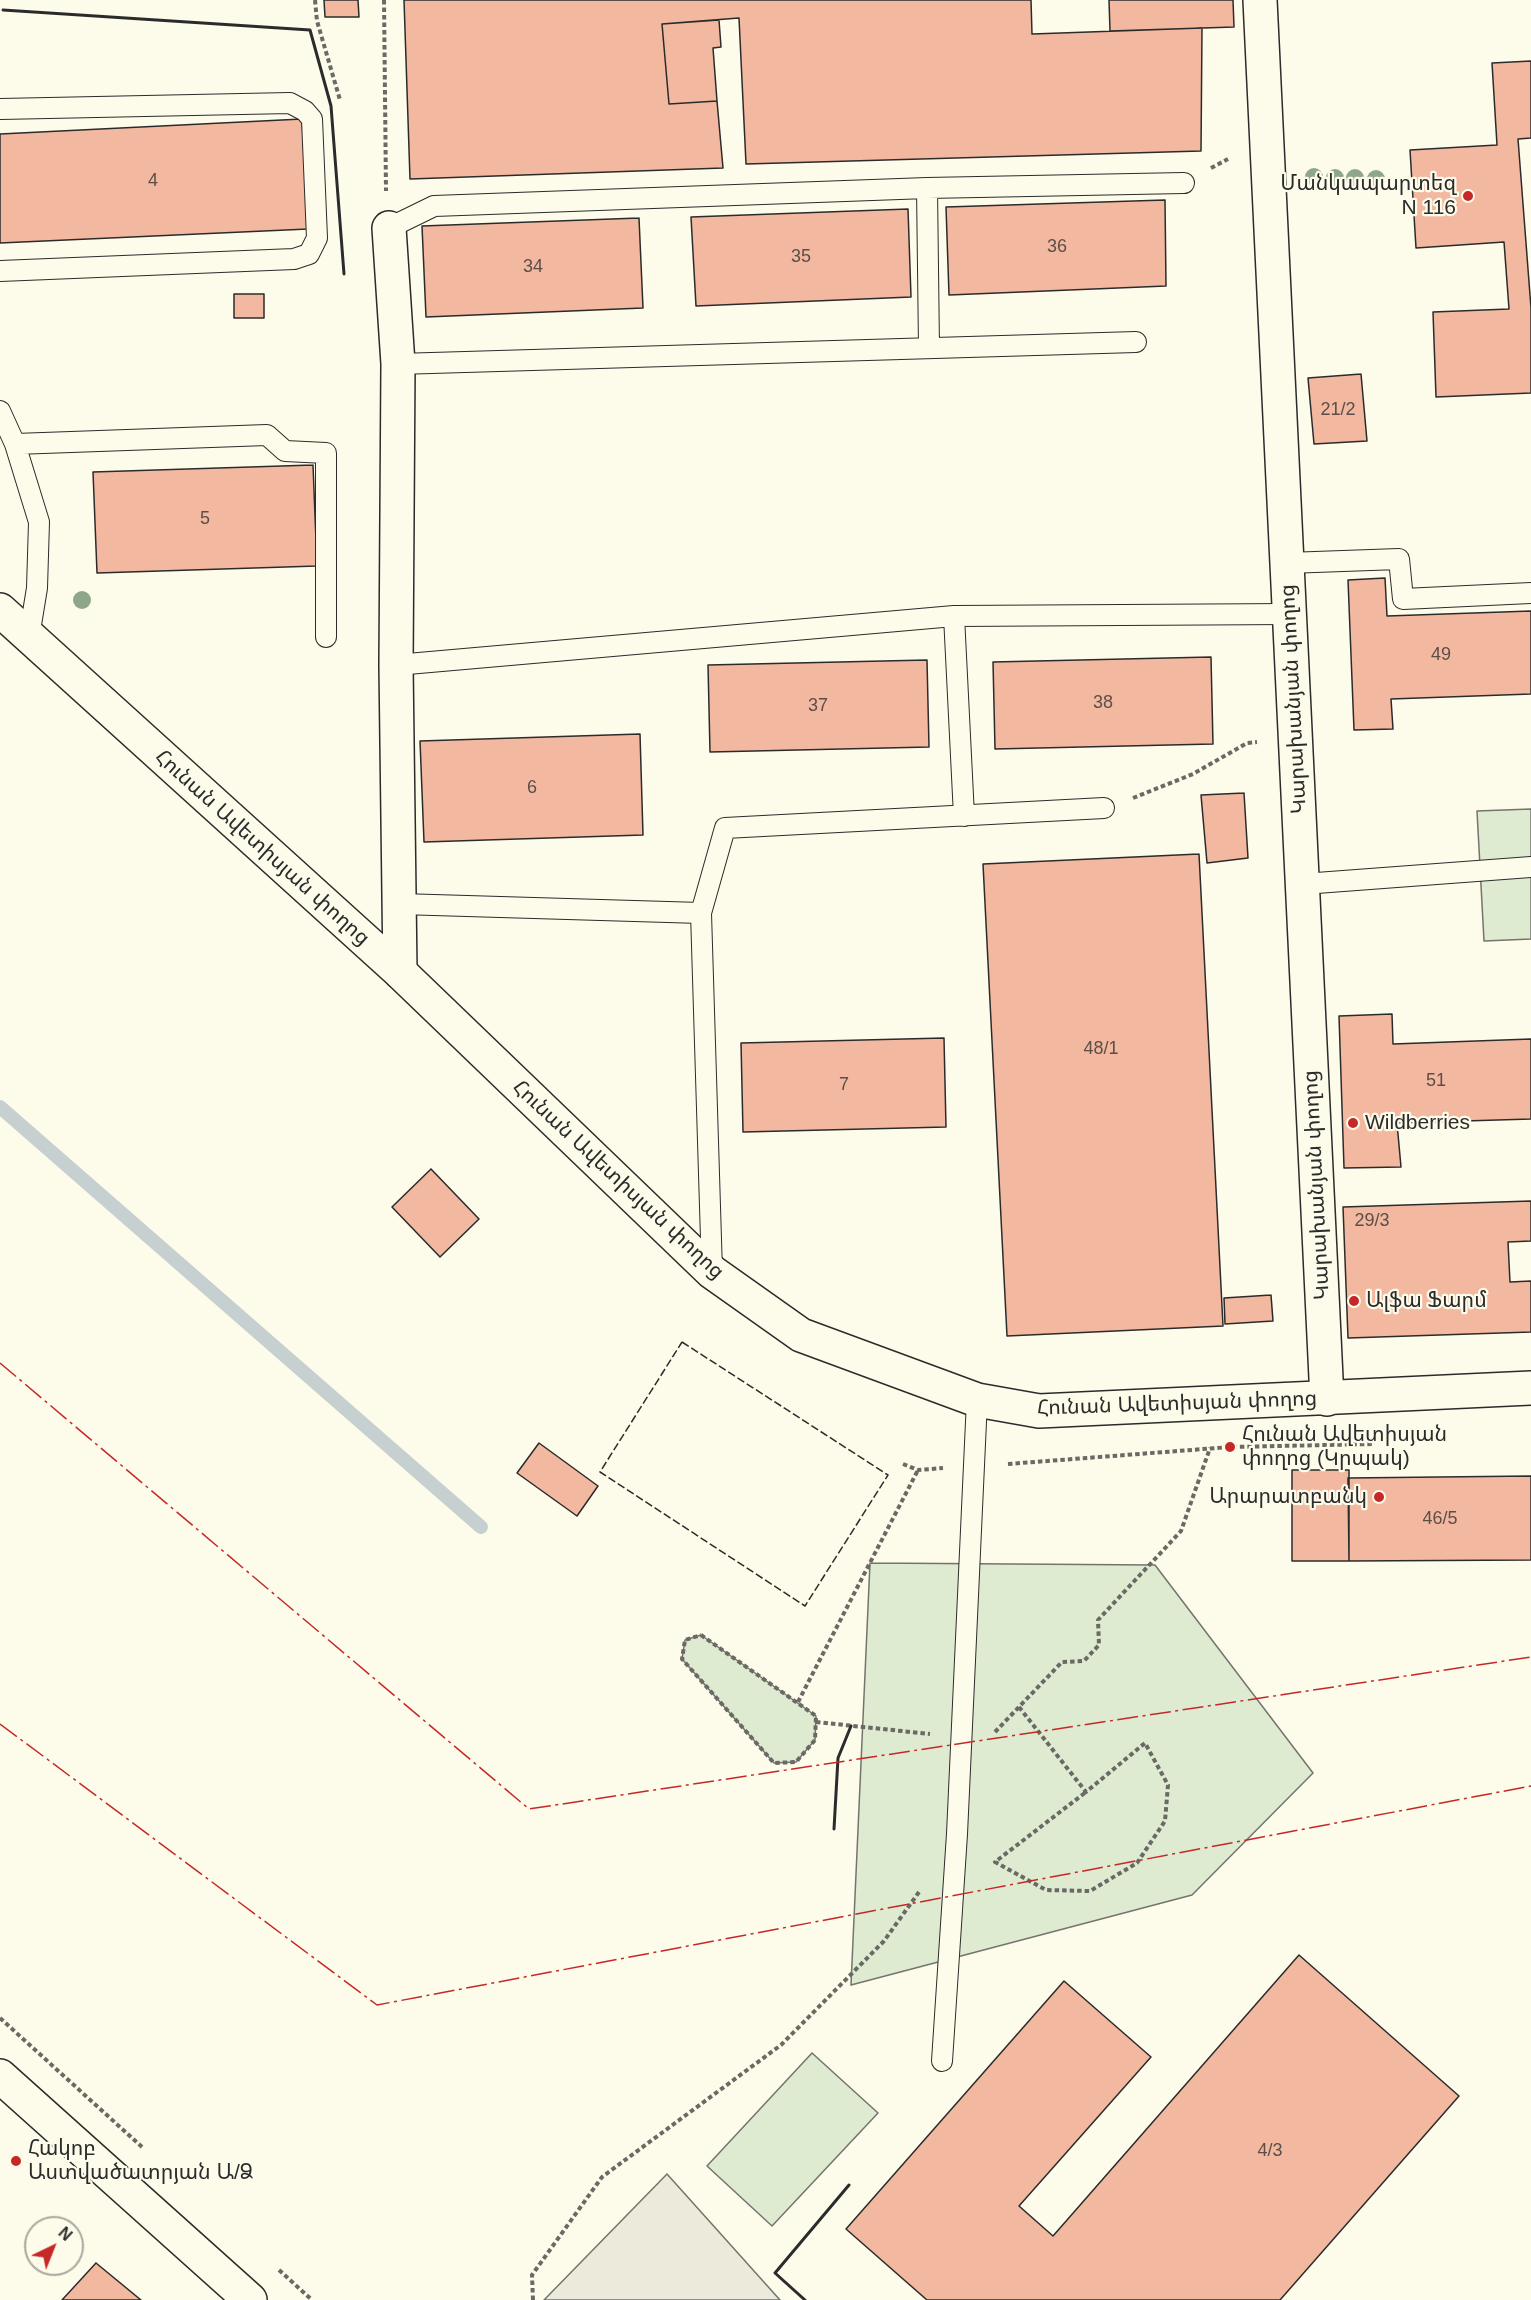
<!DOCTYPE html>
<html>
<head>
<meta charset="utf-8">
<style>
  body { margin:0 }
  #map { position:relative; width:1531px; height:2300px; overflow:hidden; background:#fdfbea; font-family:Helvetica,sans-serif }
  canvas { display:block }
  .north { position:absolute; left:24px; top:2216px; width:60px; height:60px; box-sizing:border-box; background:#fdfbea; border:2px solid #a9a89e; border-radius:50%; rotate:43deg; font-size:16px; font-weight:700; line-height:24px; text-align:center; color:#2b2b2b }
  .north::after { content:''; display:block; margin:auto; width:21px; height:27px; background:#c62828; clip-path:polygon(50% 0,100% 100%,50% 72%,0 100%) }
</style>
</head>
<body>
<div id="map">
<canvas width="1531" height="2300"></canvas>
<div class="north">N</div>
</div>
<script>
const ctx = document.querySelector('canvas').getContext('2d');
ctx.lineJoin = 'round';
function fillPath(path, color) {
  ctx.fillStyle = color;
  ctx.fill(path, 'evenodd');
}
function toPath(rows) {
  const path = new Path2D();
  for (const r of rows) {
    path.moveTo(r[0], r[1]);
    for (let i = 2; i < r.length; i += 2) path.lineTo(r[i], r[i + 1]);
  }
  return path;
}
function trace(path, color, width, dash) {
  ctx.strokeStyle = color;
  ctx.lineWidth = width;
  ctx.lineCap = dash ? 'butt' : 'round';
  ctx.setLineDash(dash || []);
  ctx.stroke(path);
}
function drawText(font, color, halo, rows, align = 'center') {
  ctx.font = font + ' Helvetica,"Noto Sans Armenian",sans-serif';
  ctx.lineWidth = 4.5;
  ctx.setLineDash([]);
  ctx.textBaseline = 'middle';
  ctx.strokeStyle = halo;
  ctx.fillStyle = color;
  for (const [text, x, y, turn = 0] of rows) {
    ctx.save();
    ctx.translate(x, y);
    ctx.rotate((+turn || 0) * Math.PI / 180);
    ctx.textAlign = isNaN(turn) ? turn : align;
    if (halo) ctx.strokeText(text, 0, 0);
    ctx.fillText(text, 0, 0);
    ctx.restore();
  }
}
const green = toPath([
  [1531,809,1531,939,1484,941,1477,811,1531,809],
  [870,1563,1155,1565,1313,1773,1192,1895,851,1985,870,1563],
  [701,1635,816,1716,815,1740,796,1762,774,1763,682,1659,685,1640,701,1635],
  [812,2053,878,2113,772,2226,707,2166,812,2053]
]);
fillPath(green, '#deebd1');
trace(green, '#74746e', 1.5);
const parking = toPath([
  [667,2174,780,2300,544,2300,667,2174]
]);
fillPath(parking, '#eceadb');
trace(parking, '#74746e', 1.5);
trace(toPath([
  [0,1107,481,1527]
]), '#c7d0d0', 14);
const building = toPath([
  [324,0,358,0,359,17,325,17,324,0],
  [404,0,1031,0,1032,34,1202,28,1201,151,746,164,739,18,662,24,669,104,717,101,723,168,410,179,404,0],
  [1109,0,1233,0,1234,27,1110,31,1109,0],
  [719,20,721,47,713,48,717,101,669,104,662,24,719,20],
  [1531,61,1531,138,1518,139,1531,308,1531,393,1436,397,1433,312,1509,309,1504,242,1416,248,1410,150,1497,145,1492,63,1531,61],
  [302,119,308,229,0,243,0,134,302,119],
  [1165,200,1166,286,949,295,946,207,1165,200],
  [908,209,911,297,696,306,691,217,908,209],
  [639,218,643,308,426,317,422,226,639,218],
  [234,294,264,294,264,318,234,318,234,294],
  [1361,374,1367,441,1314,444,1308,378,1361,374],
  [313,465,317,566,97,573,93,472,313,465],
  [1385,578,1387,616,1531,611,1531,694,1391,699,1393,729,1354,730,1348,580,1385,578],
  [1211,657,1213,744,995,749,993,662,1211,657],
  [927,660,929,747,710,752,708,665,927,660],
  [640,734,643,835,424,842,420,741,640,734],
  [1244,793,1248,858,1207,863,1201,795,1244,793],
  [1199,854,1223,1326,1007,1336,983,864,1199,854],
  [1392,1014,1393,1044,1531,1039,1531,1119,1397,1123,1401,1167,1344,1168,1339,1016,1392,1014],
  [944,1038,946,1127,743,1132,741,1043,944,1038],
  [431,1169,479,1219,440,1257,392,1207,431,1169],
  [1531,1201,1531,1241,1508,1242,1510,1282,1531,1281,1531,1332,1348,1338,1343,1207,1531,1201],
  [1271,1295,1273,1321,1225,1324,1224,1298,1271,1295],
  [539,1443,598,1486,577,1516,517,1473,539,1443],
  [1292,1470,1349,1470,1349,1561,1292,1561,1292,1470],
  [1531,1476,1531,1560,1349,1561,1348,1478,1531,1476],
  [1299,1955,1459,2096,1280,2300,927,2300,846,2229,1064,1981,1151,2057,1019,2206,1053,2236,1299,1955],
  [96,2263,141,2300,62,2300,96,2263]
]);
fillPath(building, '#f2b8a0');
trace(building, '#2b2b2b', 1.5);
const service = toPath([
  [0,109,290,103,305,111,312,119,317,238,309,254,294,259,0,271],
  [927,188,1184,183],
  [389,228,434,206,927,188,929,348],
  [398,364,1136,342],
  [0,411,15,444,39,522,37,588,29,637],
  [15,444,267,435,285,451,326,453,326,637],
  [1287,563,1399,559,1403,599,1531,593],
  [954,616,964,816],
  [396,665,954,616,1290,614],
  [1303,884,1531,867],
  [400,904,701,913],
  [712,1272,701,913,725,828,1104,808],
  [942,2061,957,1834,977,1400]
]);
const minor = toPath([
  [1260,0,1327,1399],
  [389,228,398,364,396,665,400,972]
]);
const tertiary = toPath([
  [0,2076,250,2300]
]);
const secondary = toPath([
  [0,610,400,972,712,1272,801,1335,977,1400,1039,1411,1531,1388]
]);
trace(service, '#2b2b2b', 22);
trace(minor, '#2b2b2b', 36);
trace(tertiary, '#2b2b2b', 36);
trace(secondary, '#2b2b2b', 36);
trace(toPath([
  [315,0,317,21,340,100],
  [384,0,386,191],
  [1211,168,1228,159],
  [1133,798,1193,774,1247,743,1257,742],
  [903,1464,918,1470,943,1468],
  [1008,1464,1230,1447,1374,1444],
  [701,1635,816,1716,815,1740,796,1762,774,1763,682,1659,685,1640,701,1635],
  [798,1702,918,1470],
  [1019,1707,1086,1792,1145,1743,1168,1785,1165,1821,1137,1863,1090,1891,1046,1890,995,1862,1086,1792],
  [816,1722,930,1734],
  [995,1732,1062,1662,1084,1661,1099,1645,1098,1620,1181,1531,1210,1448],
  [0,2018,142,2147],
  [279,2270,312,2300],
  [533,2300,532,2275,602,2177,781,2045,884,1941,919,1892]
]), '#6a6964', 4, [4.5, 3]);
trace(service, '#fdfbea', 20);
trace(minor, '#fdfbea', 33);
trace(tertiary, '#fdfbea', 33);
trace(secondary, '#fdfbea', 33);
trace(toPath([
  [682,1342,888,1475,805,1606,600,1472,682,1342]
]), '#2b2b2b', 1.5, [8, 3]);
trace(toPath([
  [3,10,310,30,331,106,344,274],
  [834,1829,838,1758,851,1726],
  [805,2300,775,2273,849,2185]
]), '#2b2b2b', 3);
trace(toPath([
  [0,1363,529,1809,1531,1657],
  [0,1724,377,2005,1531,1786]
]), '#c62828', 1.5, [21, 4.5, 3, 4.5]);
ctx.fillStyle = '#8ea78a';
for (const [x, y] of [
  [1314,177],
  [1335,178],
  [1355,178],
  [1376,179],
  [82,600]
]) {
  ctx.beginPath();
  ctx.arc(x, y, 9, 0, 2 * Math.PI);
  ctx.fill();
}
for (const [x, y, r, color] of [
  [1468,196,6,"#c62828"],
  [1353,1123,6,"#c62828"],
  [1354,1301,6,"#c62828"],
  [1230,1447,6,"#c62828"],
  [1379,1497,6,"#c62828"],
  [16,2161,6,"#c62828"]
]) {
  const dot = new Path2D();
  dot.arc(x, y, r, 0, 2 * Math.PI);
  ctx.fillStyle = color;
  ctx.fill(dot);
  trace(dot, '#fdfbea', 2);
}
drawText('18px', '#5d4e48', null, [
  ["4",153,181],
  ["36",1057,247],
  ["35",801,257],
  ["34",533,267],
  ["21/2",1338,410],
  ["5",205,519],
  ["49",1441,655],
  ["38",1103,703],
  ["37",818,706],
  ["6",532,788],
  ["48/1",1101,1049],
  ["51",1436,1081],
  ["7",844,1085],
  ["29/3",1372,1221],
  ["46/5",1440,1519],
  ["4/3",1270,2151]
]);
drawText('21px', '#2b2b2b', '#fdfbea', [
  ["Մանկապարտեզ",1456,184,"right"],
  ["N 116",1456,208,"right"],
  ["Wildberries",1365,1123],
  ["Ալֆա Ֆարմ",1366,1301],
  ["Հունան Ավետիսյան",1242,1435],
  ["փողոց (Կրպակ)",1242,1459],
  ["Արարատբանկ",1367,1497,"right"],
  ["Հակոբ",28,2149],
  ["Աստվածատրյան Ա/Ձ",28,2173]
], 'left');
drawText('21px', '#2b2b2b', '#fdfbea', [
  ["Կարախանյան փողոց",1294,699,-93],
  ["Հունան Ավետիսյան փողոց",262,848,42],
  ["Հունան Ավետիսյան փողոց",618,1180,43],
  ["Կարախանյան փողոց",1317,1185,-93],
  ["Հունան Ավետիսյան փողոց",1177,1404,-2]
]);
</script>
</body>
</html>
